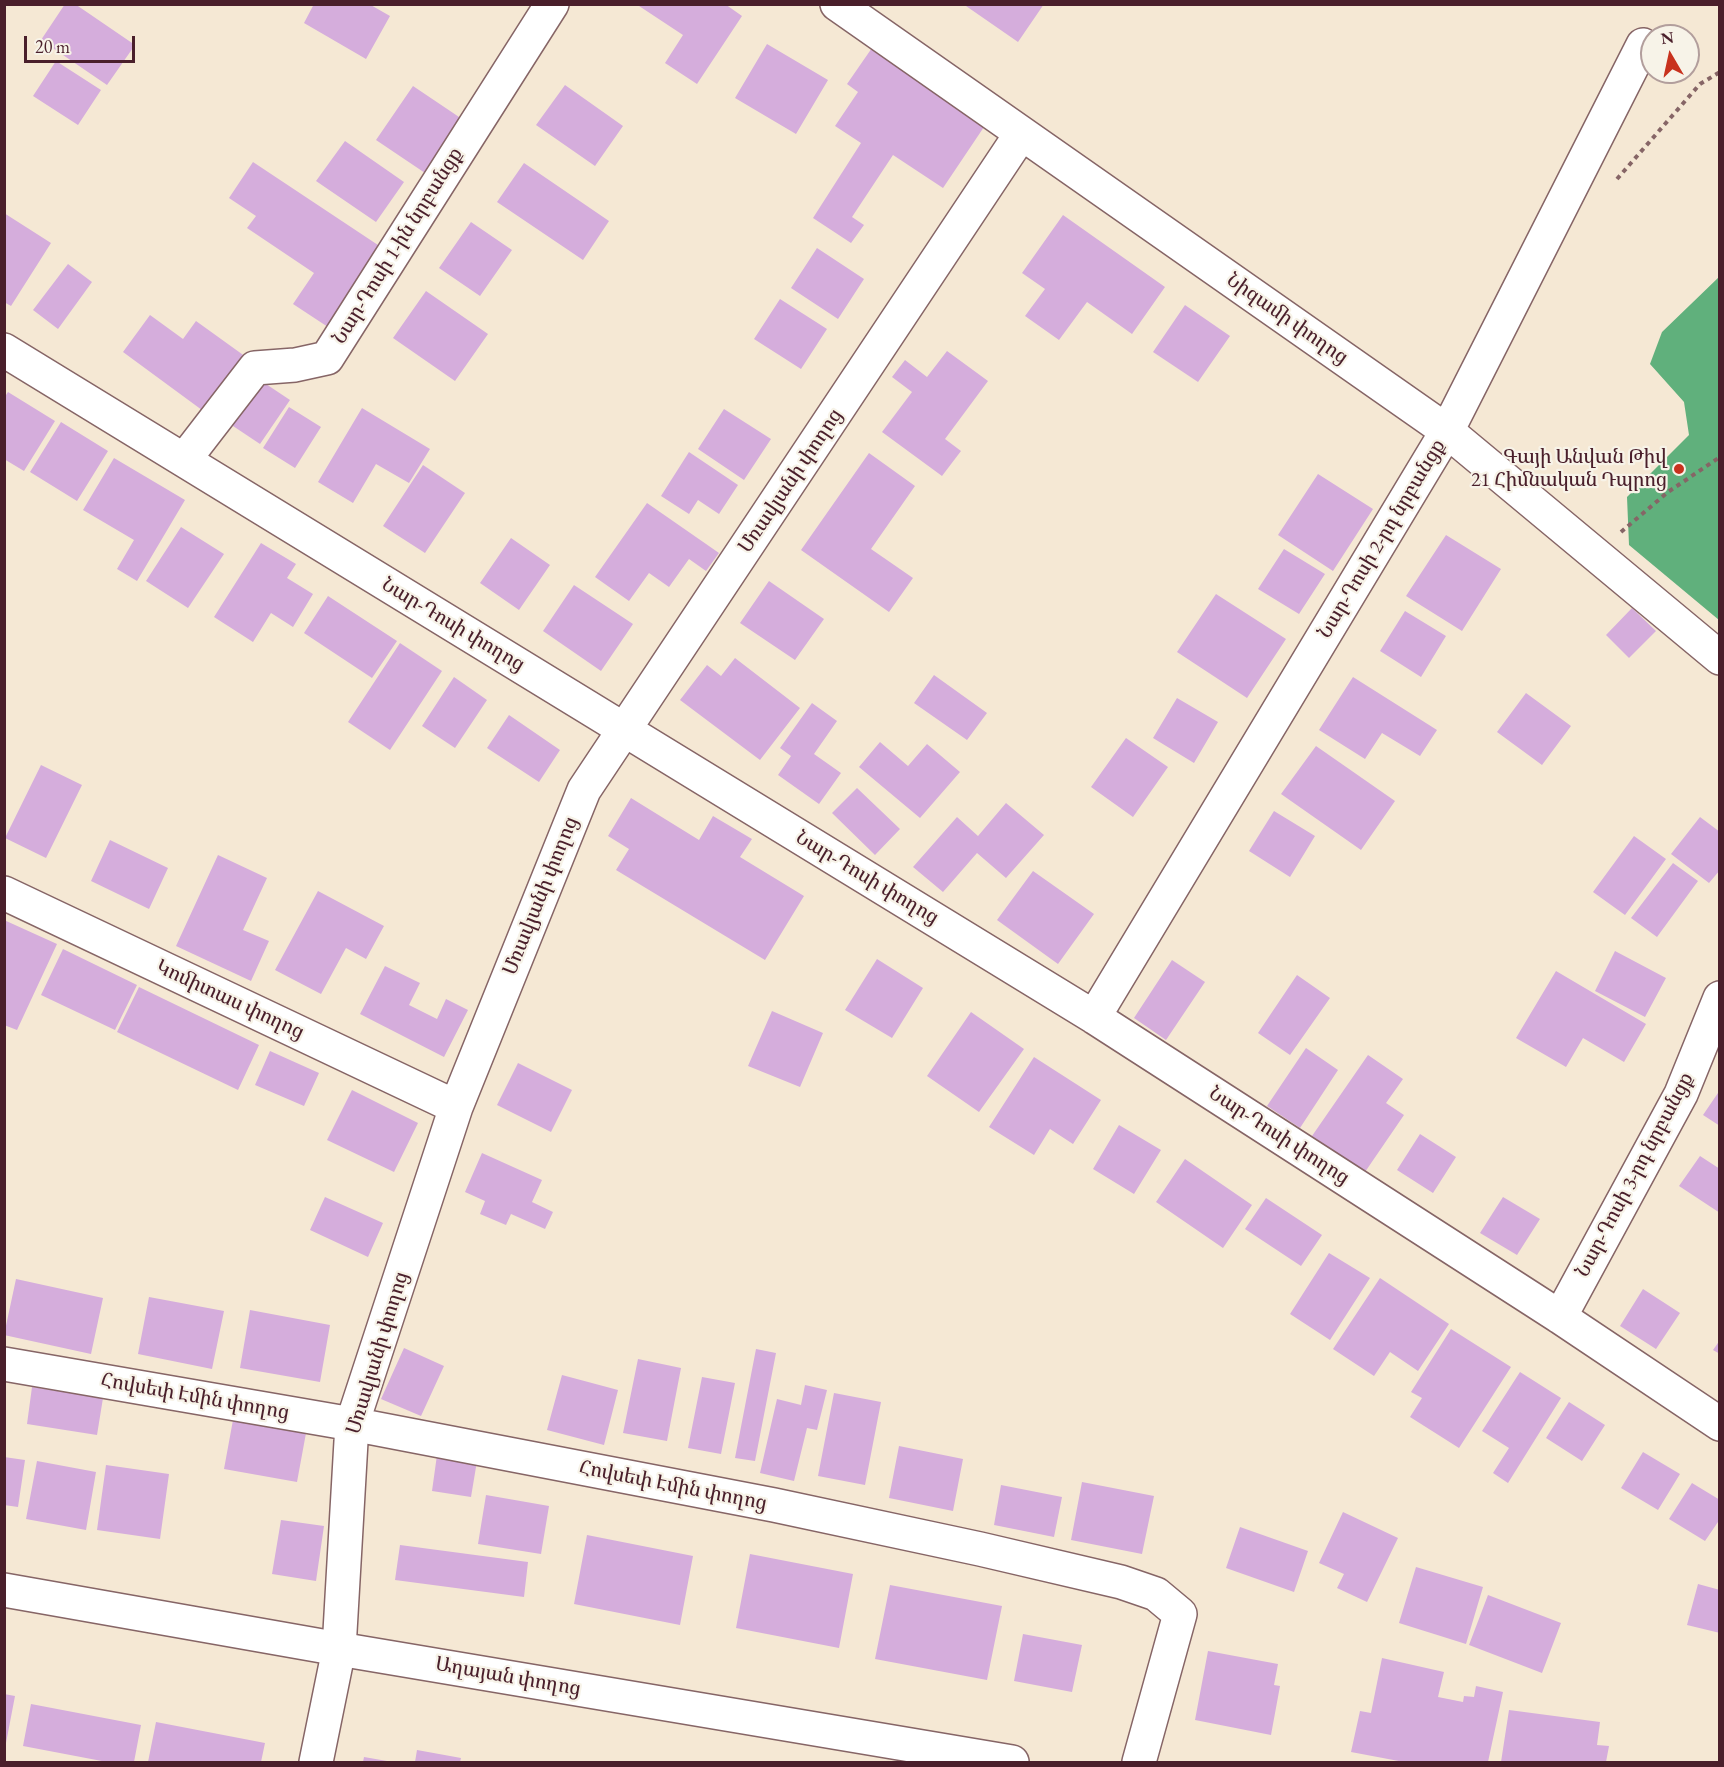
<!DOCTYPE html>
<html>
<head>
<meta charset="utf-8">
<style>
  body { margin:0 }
  #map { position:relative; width:1724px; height:1767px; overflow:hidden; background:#f5e8d4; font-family:"EB Garamond",serif }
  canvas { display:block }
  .frame { position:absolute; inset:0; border:6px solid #4a1f2b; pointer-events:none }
  .north { position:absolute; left:1640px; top:24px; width:60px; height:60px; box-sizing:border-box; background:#f7f3e8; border:2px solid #b29e9c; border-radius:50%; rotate:351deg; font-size:16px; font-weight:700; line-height:24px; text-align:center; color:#4a1f2b }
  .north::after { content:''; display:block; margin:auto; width:21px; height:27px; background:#c8321e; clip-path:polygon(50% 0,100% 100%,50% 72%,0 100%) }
  .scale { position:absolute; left:24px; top:36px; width:111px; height:27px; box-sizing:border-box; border:3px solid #4a1f2b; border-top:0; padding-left:8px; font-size:18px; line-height:21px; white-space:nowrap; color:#4a1f2b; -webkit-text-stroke:4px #f7f3e8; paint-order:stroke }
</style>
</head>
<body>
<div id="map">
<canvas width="1724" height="1767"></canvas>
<div class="frame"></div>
<div class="north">N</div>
<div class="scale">20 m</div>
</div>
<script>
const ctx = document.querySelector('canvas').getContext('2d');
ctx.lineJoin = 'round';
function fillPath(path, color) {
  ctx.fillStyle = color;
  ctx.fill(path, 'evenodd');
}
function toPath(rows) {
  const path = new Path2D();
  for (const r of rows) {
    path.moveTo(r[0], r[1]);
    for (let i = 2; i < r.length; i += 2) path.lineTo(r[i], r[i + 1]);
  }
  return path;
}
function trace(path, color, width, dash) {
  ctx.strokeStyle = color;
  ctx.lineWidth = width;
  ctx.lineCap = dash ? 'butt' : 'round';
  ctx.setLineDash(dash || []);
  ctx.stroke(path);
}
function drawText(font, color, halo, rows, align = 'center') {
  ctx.font = font + ' "EB Garamond","Noto Serif Armenian",serif';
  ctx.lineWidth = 4.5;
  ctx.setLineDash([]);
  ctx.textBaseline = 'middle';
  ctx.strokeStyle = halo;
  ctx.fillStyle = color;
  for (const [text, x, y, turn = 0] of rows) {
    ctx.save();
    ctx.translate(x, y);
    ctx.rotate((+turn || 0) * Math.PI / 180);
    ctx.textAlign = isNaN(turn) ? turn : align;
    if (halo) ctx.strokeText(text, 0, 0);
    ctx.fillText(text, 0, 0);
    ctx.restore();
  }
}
fillPath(toPath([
  [1719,277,1719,620,1629,545,1627,497,1689,435,1684,402,1650,364,1662,332]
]), '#60b07c');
fillPath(toPath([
  [65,4,75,4,135,45,107,85,41,40],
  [314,4,369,4,390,16,366,59,304,23],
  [636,4,725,4,742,16,697,84,665,63,683,35],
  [967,4,1044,4,1018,42,966,6],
  [767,44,828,80,796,134,735,98],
  [874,45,988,121,943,188,893,155,852,217,864,225,851,243,813,218,861,143,835,126,858,92,847,84],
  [56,61,101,90,78,125,33,96],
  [565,85,623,126,595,166,536,125],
  [413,86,465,121,428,175,376,140],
  [345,141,404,182,376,222,316,181],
  [253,162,384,249,331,329,293,304,314,273,247,228,256,216,229,198],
  [524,163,609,221,583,260,497,202],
  [4,213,51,243,11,306,4,302],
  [1063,215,1165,287,1132,334,1087,302,1059,340,1025,316,1045,289,1022,273],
  [471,222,512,250,480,296,439,268],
  [817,248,864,279,838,319,791,288],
  [68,264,92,282,58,329,33,310],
  [426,291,488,334,455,381,393,338],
  [780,299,827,329,801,369,754,339],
  [1185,305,1230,336,1198,382,1153,352],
  [150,315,183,339,196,321,246,357,206,413,123,352],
  [947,351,988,381,945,439,961,451,942,476,882,432,912,392,892,377,905,360,927,377],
  [257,378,290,400,260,444,227,422],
  [8,392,55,421,24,471,4,459,4,398],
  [289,407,321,427,295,468,263,448],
  [362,408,430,449,409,483,376,464,353,503,318,482],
  [724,409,771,439,744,480,698,449],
  [61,422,108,451,77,501,30,472],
  [689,452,738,485,719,514,698,500,689,514,661,496],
  [869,453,915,486,871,549,913,578,889,612,801,550],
  [114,458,185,500,137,581,117,569,134,540,83,510],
  [423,465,465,493,425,553,383,526],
  [1318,474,1373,509,1333,571,1278,535],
  [647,503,719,553,706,571,689,559,669,587,649,573,629,601,595,577],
  [181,527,224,554,188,608,146,581],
  [1446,535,1501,569,1462,631,1406,596],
  [511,538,550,565,519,610,480,583],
  [261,543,296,564,287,578,313,594,293,627,271,613,253,642,214,617],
  [1284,549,1325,574,1299,614,1258,589],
  [769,581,824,619,795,660,740,623],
  [574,585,633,624,601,671,543,631],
  [1216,594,1286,639,1247,698,1177,652],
  [328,596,397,641,372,678,304,633],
  [1632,608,1656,631,1629,658,1606,635],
  [1405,611,1446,636,1421,677,1380,651],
  [400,643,442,671,390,750,348,722],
  [735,658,800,708,760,760,680,700,707,665,721,676],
  [934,675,987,713,967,740,914,703],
  [454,677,487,700,455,748,422,726],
  [1353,677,1437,730,1420,756,1382,733,1365,759,1319,730],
  [1526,693,1571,726,1542,765,1497,732],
  [1177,698,1218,722,1194,763,1153,738],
  [812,703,837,721,814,754,841,773,819,804,778,775,791,756,780,748],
  [509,715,560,750,539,782,487,748],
  [1126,738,1168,767,1133,817,1091,787],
  [880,742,908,766,927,744,960,772,920,818,859,767],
  [1316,746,1395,801,1361,850,1281,794],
  [41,765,82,785,46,858,5,838],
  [857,788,900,829,875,855,832,813],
  [631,798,699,840,713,816,752,839,740,857,804,896,765,960,616,870,629,849,608,836],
  [1006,803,1044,835,1006,878,977,853,943,892,913,867,957,817,978,836],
  [1274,811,1315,836,1290,877,1249,851],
  [1700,817,1720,832,1720,870,1709,883,1671,854],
  [1634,836,1666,859,1625,915,1593,892],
  [110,840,168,868,149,909,91,881],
  [218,855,267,878,243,930,269,941,251,981,176,946],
  [1673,863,1698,881,1657,937,1631,918],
  [1033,871,1094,914,1058,964,997,920],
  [318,891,384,926,366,959,346,948,321,994,275,970],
  [4,920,57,944,17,1030,4,1025],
  [63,949,137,985,115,1030,41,995],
  [1615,951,1666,978,1645,1017,1595,991],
  [877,959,923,988,892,1038,845,1010],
  [1172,960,1205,982,1166,1040,1134,1018],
  [385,966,420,983,409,1005,437,1019,446,999,468,1010,444,1057,360,1014],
  [1556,971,1646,1024,1624,1062,1583,1038,1566,1067,1516,1038],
  [1297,975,1330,998,1290,1055,1258,1033],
  [139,987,259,1045,238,1090,117,1032],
  [772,1011,823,1033,800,1087,748,1066],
  [971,1012,1024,1049,979,1112,927,1076],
  [1306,1048,1338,1070,1300,1128,1267,1106],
  [270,1051,319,1073,304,1106,255,1085],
  [1368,1055,1403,1079,1386,1103,1404,1115,1365,1172,1312,1136],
  [1034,1057,1101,1100,1073,1144,1050,1129,1034,1155,989,1127],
  [518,1063,572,1090,551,1132,497,1105],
  [352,1090,418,1123,394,1172,327,1140],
  [1720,1090,1720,1126,1703,1115],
  [1119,1125,1161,1150,1134,1194,1093,1169],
  [1420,1134,1456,1157,1433,1193,1397,1170],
  [482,1153,542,1180,532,1202,553,1212,545,1229,511,1214,506,1225,480,1214,485,1201,465,1192],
  [1700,1156,1720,1169,1720,1213,1679,1186],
  [1185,1159,1252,1205,1223,1248,1156,1202],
  [325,1197,383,1223,368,1257,310,1230],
  [1503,1197,1540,1219,1517,1255,1480,1233],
  [1266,1198,1322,1235,1301,1266,1245,1229],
  [1329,1253,1370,1278,1330,1340,1290,1314],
  [1380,1278,1449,1324,1418,1371,1390,1352,1374,1376,1333,1349],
  [16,1279,103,1298,91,1354,4,1335],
  [1643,1289,1680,1313,1656,1349,1620,1326],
  [149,1297,224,1311,212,1369,138,1354],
  [250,1310,330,1325,320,1382,240,1368],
  [1451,1329,1511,1367,1459,1448,1410,1417,1422,1398,1411,1392],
  [1720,1340,1720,1354,1713,1350],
  [404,1348,444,1366,421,1416,381,1399],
  [756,1349,776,1353,755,1461,735,1458],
  [638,1359,681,1368,667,1441,623,1433],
  [1520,1372,1561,1398,1508,1483,1493,1473,1509,1448,1482,1431],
  [562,1375,618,1390,604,1445,547,1430],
  [702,1377,735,1383,721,1454,688,1448],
  [805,1385,827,1390,817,1430,807,1428,794,1481,760,1473,777,1399,801,1405],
  [32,1387,103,1398,97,1435,27,1424],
  [834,1393,881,1402,865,1485,818,1476],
  [1569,1402,1605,1425,1582,1461,1546,1438],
  [233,1420,306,1433,297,1482,224,1469],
  [899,1446,963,1459,953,1511,889,1498],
  [1643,1452,1680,1474,1658,1510,1621,1488],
  [437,1455,477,1461,471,1497,432,1491],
  [4,1457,25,1460,18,1507,4,1505],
  [37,1461,96,1472,86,1530,26,1519],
  [106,1465,169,1474,160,1539,97,1530],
  [1082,1482,1154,1496,1142,1554,1071,1540],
  [1692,1483,1720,1500,1720,1519,1705,1541,1669,1519],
  [1001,1485,1062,1497,1054,1537,994,1525],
  [486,1495,549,1506,541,1554,478,1544],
  [1343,1512,1398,1538,1367,1602,1337,1588,1344,1574,1319,1563],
  [281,1520,324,1526,316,1581,272,1574],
  [1240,1527,1308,1551,1294,1592,1226,1568],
  [587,1535,693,1556,680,1625,574,1604],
  [400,1545,528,1562,524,1597,395,1580],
  [750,1554,853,1574,839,1648,736,1628],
  [1416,1567,1483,1587,1466,1644,1399,1623],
  [1698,1584,1720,1590,1720,1633,1687,1625],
  [890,1585,1002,1606,987,1680,875,1659],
  [1488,1595,1561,1623,1542,1673,1469,1645],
  [1023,1634,1082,1645,1072,1692,1014,1681],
  [1208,1651,1278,1664,1274,1685,1280,1686,1271,1735,1195,1720],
  [1382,1658,1444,1672,1438,1697,1463,1702,1464,1696,1474,1697,1476,1686,1503,1692,1488,1762,1404,1762,1351,1752,1360,1711,1371,1713],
  [4,1694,15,1696,6,1743,4,1743],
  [31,1704,141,1725,134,1762,107,1762,23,1746],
  [1509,1710,1600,1722,1597,1745,1609,1746,1606,1762,1501,1762],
  [156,1722,265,1743,261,1762,148,1762],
  [417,1750,461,1758,460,1762,415,1762],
  [364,1757,387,1761,387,1762,363,1762]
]), '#d5addc');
const street = toPath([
  [837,4,1447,431,1720,658],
  [4,350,1094,1017,1560,1317,1720,1424],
  [184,460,255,368,295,365,327,358,552,4],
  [4,893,456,1107],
  [1094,1017,1447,431,1643,45],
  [1560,1317,1681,1094,1720,998],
  [4,1364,352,1424,774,1505,980,1549,1121,1582,1156,1594,1180,1614,1139,1762],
  [316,1762,339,1649,352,1424,456,1107,584,790,1021,134]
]);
const secondary = toPath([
  [4,1590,339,1649,1012,1762]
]);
trace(street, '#866566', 36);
trace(secondary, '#866566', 36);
trace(toPath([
  [1617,179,1700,84,1720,72],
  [1621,532,1668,492,1720,457]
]), '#866566', 4, [4.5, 4.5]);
trace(street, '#fff', 33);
trace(secondary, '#fff', 33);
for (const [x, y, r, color] of [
  [1679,469,6,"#c8321e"]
]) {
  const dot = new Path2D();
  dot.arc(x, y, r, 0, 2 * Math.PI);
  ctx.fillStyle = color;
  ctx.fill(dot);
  trace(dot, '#f7f3e8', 2);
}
drawText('20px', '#4a1f2b', '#f7f3e8', [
  ["Նար-Դոսի 1-ին նրբանցք",398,246,-58],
  ["Նիզամի փողոց",1287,319,35],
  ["Մռավյանի փողոց",791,481,-56],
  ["Նար-Դոսի 2-րդ նրբանցք",1382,539,-59],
  ["Նար-Դոսի փողոց",453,625,31],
  ["Նար-Դոսի փողոց",867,878,31],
  ["Մռավյանի փողոց",541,896,-68],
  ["Կոմիտաս փողոց",230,1000,25],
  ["Նար-Դոսի փողոց",1279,1136,33],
  ["Նար-Դոսի 3-րդ նրբանցք",1635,1175,-62],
  ["Մռավյանի փողոց",378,1353,-73],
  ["Հովսեփ Էմին փողոց",195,1397,10],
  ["Հովսեփ Էմին փողոց",673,1486,11],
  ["Աղայան փողոց",508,1677,10]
]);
drawText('20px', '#4a1f2b', '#f7f3e8', [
  ["Գայի Անվան Թիվ",1667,458],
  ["21 Հիմնական Դպրոց",1667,481]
], 'right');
</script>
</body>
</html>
